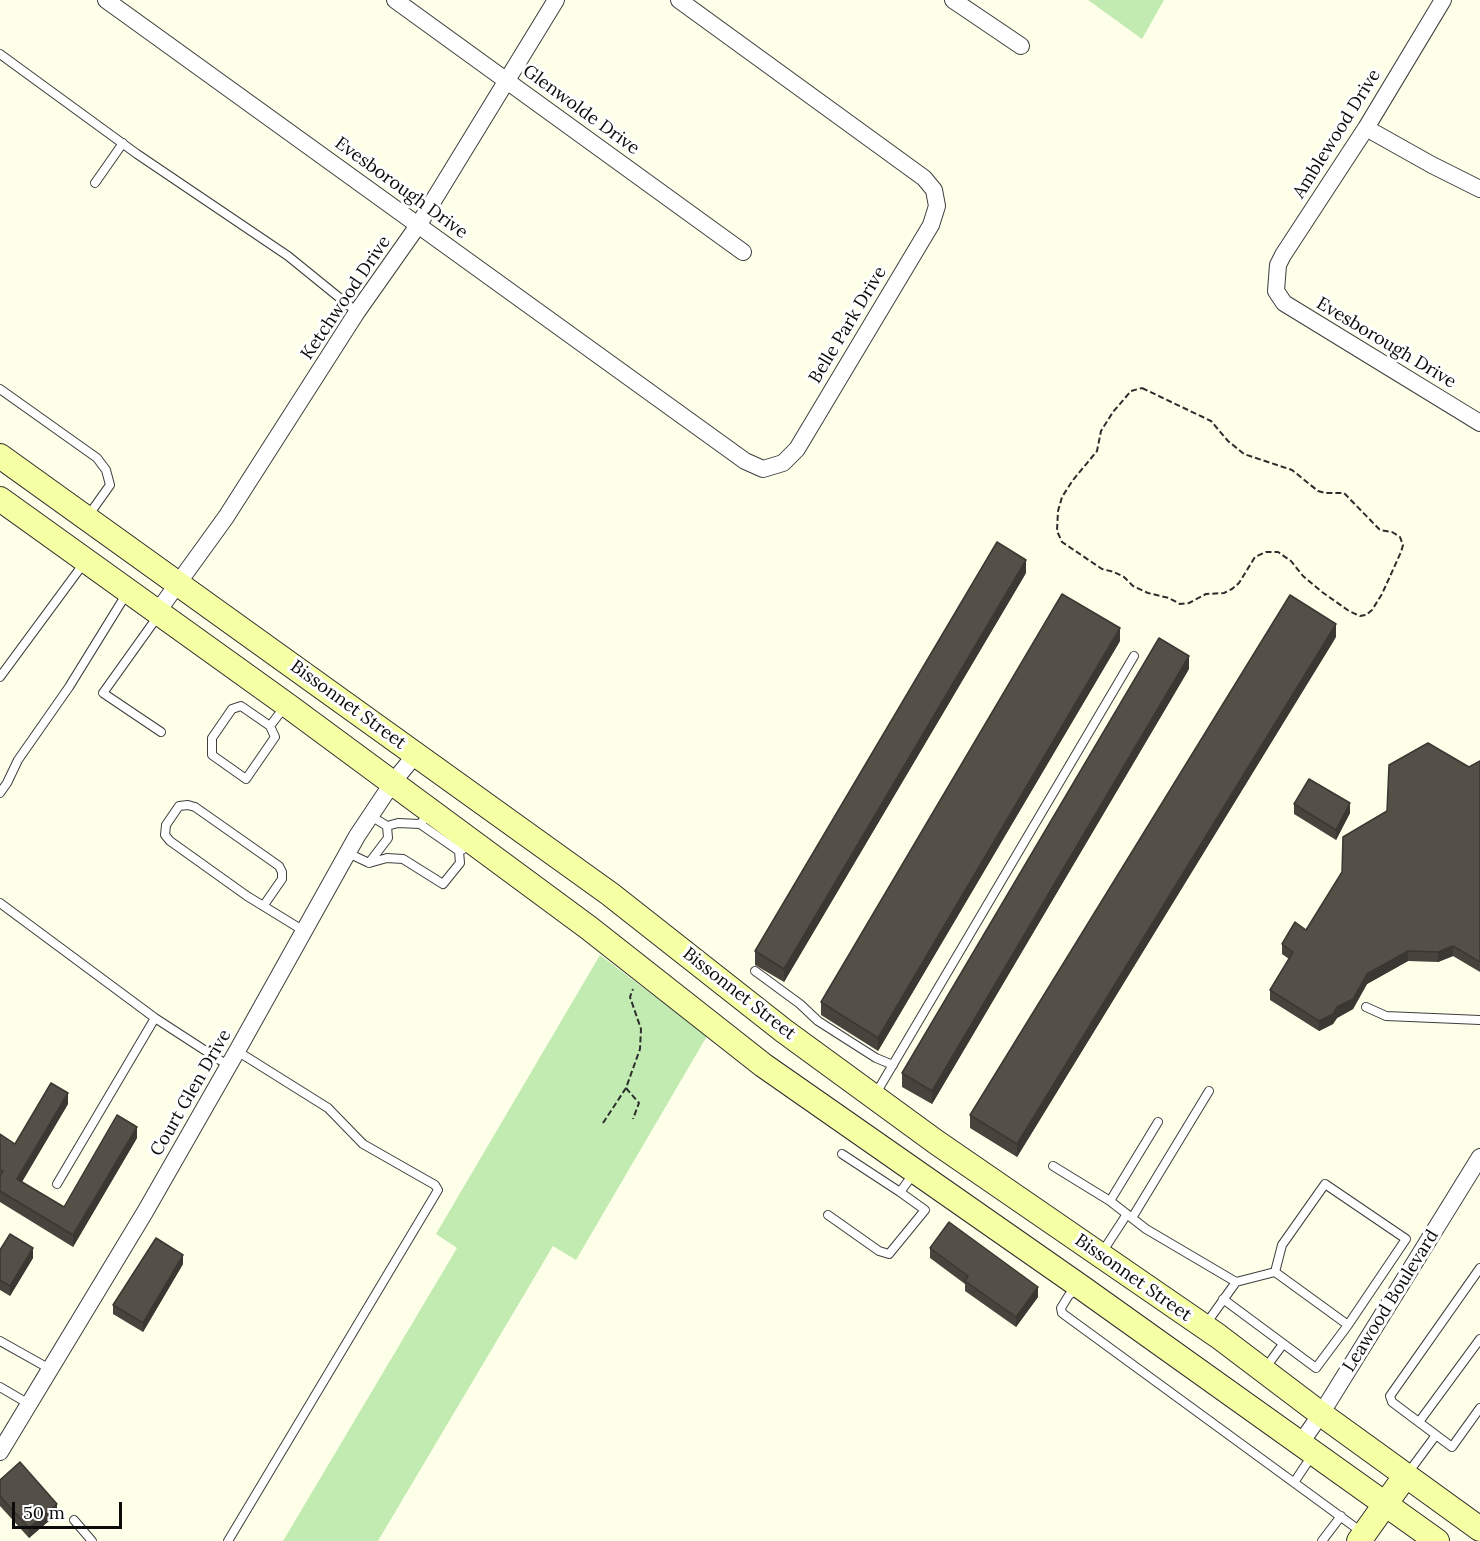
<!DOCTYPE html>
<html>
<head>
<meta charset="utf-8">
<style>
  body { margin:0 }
  #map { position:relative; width:1480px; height:1541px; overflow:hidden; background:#feffe9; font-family:Lora,serif }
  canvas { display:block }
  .scale { position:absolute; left:12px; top:1502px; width:110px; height:27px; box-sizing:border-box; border:3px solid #0b0b0b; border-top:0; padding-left:8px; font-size:18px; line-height:21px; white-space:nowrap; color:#0b0b0b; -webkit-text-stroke:4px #fff; paint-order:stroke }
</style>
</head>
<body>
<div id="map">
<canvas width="1480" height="1541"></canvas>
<div class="scale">50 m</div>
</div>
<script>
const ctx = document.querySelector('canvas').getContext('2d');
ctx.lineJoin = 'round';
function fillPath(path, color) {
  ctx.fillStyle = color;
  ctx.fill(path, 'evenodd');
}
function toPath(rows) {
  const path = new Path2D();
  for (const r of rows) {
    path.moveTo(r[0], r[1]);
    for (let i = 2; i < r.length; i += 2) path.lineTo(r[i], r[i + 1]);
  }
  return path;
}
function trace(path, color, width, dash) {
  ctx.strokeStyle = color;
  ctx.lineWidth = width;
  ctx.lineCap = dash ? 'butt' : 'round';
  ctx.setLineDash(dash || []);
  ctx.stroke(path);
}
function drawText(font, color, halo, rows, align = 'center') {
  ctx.font = font + ' Lora,serif';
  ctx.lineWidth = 6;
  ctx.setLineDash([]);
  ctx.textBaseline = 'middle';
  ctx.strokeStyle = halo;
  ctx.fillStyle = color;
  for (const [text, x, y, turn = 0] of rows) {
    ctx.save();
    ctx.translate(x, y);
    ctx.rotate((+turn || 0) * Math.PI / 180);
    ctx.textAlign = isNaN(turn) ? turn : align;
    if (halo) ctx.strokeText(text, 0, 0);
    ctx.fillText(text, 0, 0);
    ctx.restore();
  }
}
fillPath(toPath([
  [1088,0,1164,0,1142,39],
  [600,955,707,1036,576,1260,553,1246,378,1541,283,1541,457,1248,436,1234]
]), '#c2ebb1');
const lane = toPath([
  [0,54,137,154,288,256,357,312],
  [95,183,123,143],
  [0,389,97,458,106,470,110,485,88,516],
  [158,616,103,693,161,732],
  [0,677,84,563],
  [270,726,241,706,232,709,212,738,212,755,246,779,275,737,270,726,286,705],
  [0,793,7,783,18,760,69,687,127,593],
  [371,816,387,826,398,823,420,824,430,812],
  [420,824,459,851,462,850],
  [348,853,369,863,387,858,403,859,443,884,460,863,459,851],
  [369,863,388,838,387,826],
  [0,903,155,1018,229,1066],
  [264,905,282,879,282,872,279,866,195,807,188,805,179,806,166,825,165,835,170,841,247,896,304,931],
  [755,971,800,1004,818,1021,876,1058,893,1065],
  [1366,1007,1386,1016,1480,1020],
  [875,1095,1134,656],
  [842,1154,900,1192],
  [1053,1166,1110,1201,1146,1229,1236,1282],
  [57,1184,155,1018],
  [1110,1201,1158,1122],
  [828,1215,879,1251,889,1254,925,1210,900,1192,915,1172],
  [1132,1218,1209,1091],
  [1101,1254,1127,1214],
  [1480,1268,1390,1396,1392,1402,1452,1447,1480,1408],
  [1275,1272,1282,1245,1325,1184,1406,1239,1348,1325],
  [1078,1289,1069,1295,1061,1308,1062,1313,1363,1533],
  [1206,1324,1236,1282,1275,1272,1348,1325,1316,1368,1223,1299],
  [0,1341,50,1369],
  [1264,1370,1283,1344],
  [0,1387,29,1404],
  [1419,1422,1480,1339],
  [1408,1473,1436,1435],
  [1295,1481,1313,1454],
  [74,1520,92,1541],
  [228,1541,438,1190,435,1185,363,1144,328,1108,237,1051],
  [1322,1541,1341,1516]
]);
const street = toPath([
  [106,0,745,461,763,469,783,463,797,449,931,225,937,206,934,190,924,178,679,0],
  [395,0,743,252],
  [953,0,1021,46],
  [1443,0,1366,128,1283,255,1278,265,1276,291,1284,303,1480,423],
  [1366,128,1432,165,1480,189],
  [158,611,226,517,357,312,419,224,556,0],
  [1300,1444,1321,1414,1480,1157],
  [0,1452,145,1212,237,1051,357,836,393,782,416,754]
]);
const secondary = toPath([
  [0,456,610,894,784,1031,936,1142,1218,1336,1321,1414,1480,1529],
  [0,499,287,705,589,928,763,1065,1081,1287,1437,1541],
  [1359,1541,1406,1475]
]);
trace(lane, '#3e3e3e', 10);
trace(street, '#3e3e3e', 18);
trace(secondary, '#2d2d2d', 26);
trace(toPath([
  [1142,388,1211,421,1228,441,1244,454,1292,470,1318,491,1325,493,1344,493,1380,530,1392,532,1400,537,1403,545,1401,552,1382,594,1372,610,1366,615,1360,616,1349,611,1322,592,1303,576,1291,561,1278,552,1266,552,1255,557,1239,583,1232,589,1224,593,1206,594,1189,603,1180,604,1169,598,1148,593,1133,586,1124,577,1114,572,1102,569,1062,542,1057,531,1058,511,1062,497,1073,480,1097,451,1101,431,1113,412,1131,391,1142,388],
  [626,1088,639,1103,633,1119],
  [603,1123,626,1088,640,1049,641,1029,630,997,633,989]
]), '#2d2d2d', 2, [6, 3]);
trace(lane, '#fff', 8);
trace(street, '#fff', 16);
trace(secondary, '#f5ffa4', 24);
fillPath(toPath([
  [1026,573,784,982,755,965,755,951],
  [1336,637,1017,1157,970,1128,970,1115],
  [1120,641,878,1051,821,1015,821,1002],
  [1189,669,932,1104,902,1087,902,1073],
  [1480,761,1480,972,1453,956,1438,962,1408,961,1367,984,1353,1009,1337,1018,1333,1024,1319,1031,1270,1000,1270,990,1289,959,1282,954,1282,944,1306,930,1469,767],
  [1294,804,1350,813,1336,840,1294,814],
  [68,1104,22,1182,64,1207,137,1138,73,1247,0,1202,0,1134,15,1144],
  [930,1248,1038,1297,1016,1327,965,1291,965,1284,930,1258],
  [0,1250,33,1258,10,1296,0,1290],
  [183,1264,143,1332,113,1314,113,1305],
  [0,1480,57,1514,29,1538,0,1506]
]), '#48443d');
fillPath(toPath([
  [1026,560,1026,573,784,982,784,969],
  [1336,624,1336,637,1017,1157,1017,1144],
  [1120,628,1120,641,878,1051,878,1038],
  [1189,656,1189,669,932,1104,932,1091],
  [1350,803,1350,813,1336,840,1336,830],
  [1453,946,1453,956,1438,962,1438,952],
  [1408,951,1408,961,1367,984,1353,1009,1337,1018,1333,1024,1319,1031,1319,1021,1337,1007,1367,974],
  [68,1093,68,1104,17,1190,17,1179],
  [137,1127,137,1138,73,1247,73,1235],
  [33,1248,33,1258,10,1296,10,1286],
  [183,1255,183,1264,143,1332,143,1323],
  [1038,1287,1038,1297,1016,1327,1016,1317],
  [57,1504,57,1514,29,1538,29,1528]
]), '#3b3732');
const building = toPath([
  [997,542,1026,560,784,969,755,951,997,542],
  [1062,594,1120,628,878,1038,821,1002,1062,594],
  [1290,595,1336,624,1017,1144,970,1115,1290,595],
  [1159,638,1189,656,932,1091,902,1073,1159,638],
  [1428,743,1469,767,1480,761,1480,962,1453,946,1438,952,1408,951,1367,974,1353,999,1337,1007,1333,1014,1319,1021,1270,990,1293,952,1282,944,1295,922,1306,930,1342,872,1343,837,1387,811,1389,765,1428,743],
  [1309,779,1350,803,1336,830,1294,804,1309,779],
  [51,1083,68,1093,17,1179,64,1207,117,1115,137,1127,73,1235,0,1191,0,1176,3,1171,0,1169,0,1134,15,1144,51,1083],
  [949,1222,1038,1287,1016,1317,965,1281,968,1276,930,1248,949,1222],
  [10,1234,33,1248,10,1286,0,1280,0,1250,10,1234],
  [156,1238,183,1255,143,1323,113,1305,156,1238],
  [20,1462,57,1504,29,1528,0,1496,0,1480,20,1462]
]);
fillPath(building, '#544f47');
trace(building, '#3b3732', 1.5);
drawText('18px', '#0b0b0b', '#fff', [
  ["Glenwolde Drive",581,110,36],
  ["Amblewood Drive",1337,134,-58],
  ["Evesborough Drive",401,188,36],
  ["Ketchwood Drive",346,298,-56],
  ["Belle Park Drive",848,325,-59],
  ["Evesborough Drive",1386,343,31],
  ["Bissonnet Street",348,705,36],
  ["Bissonnet Street",739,994,38],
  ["Court Glen Drive",191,1093,-60],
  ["Bissonnet Street",1133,1278,35],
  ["Leawood Boulevard",1391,1301,-58]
]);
</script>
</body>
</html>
